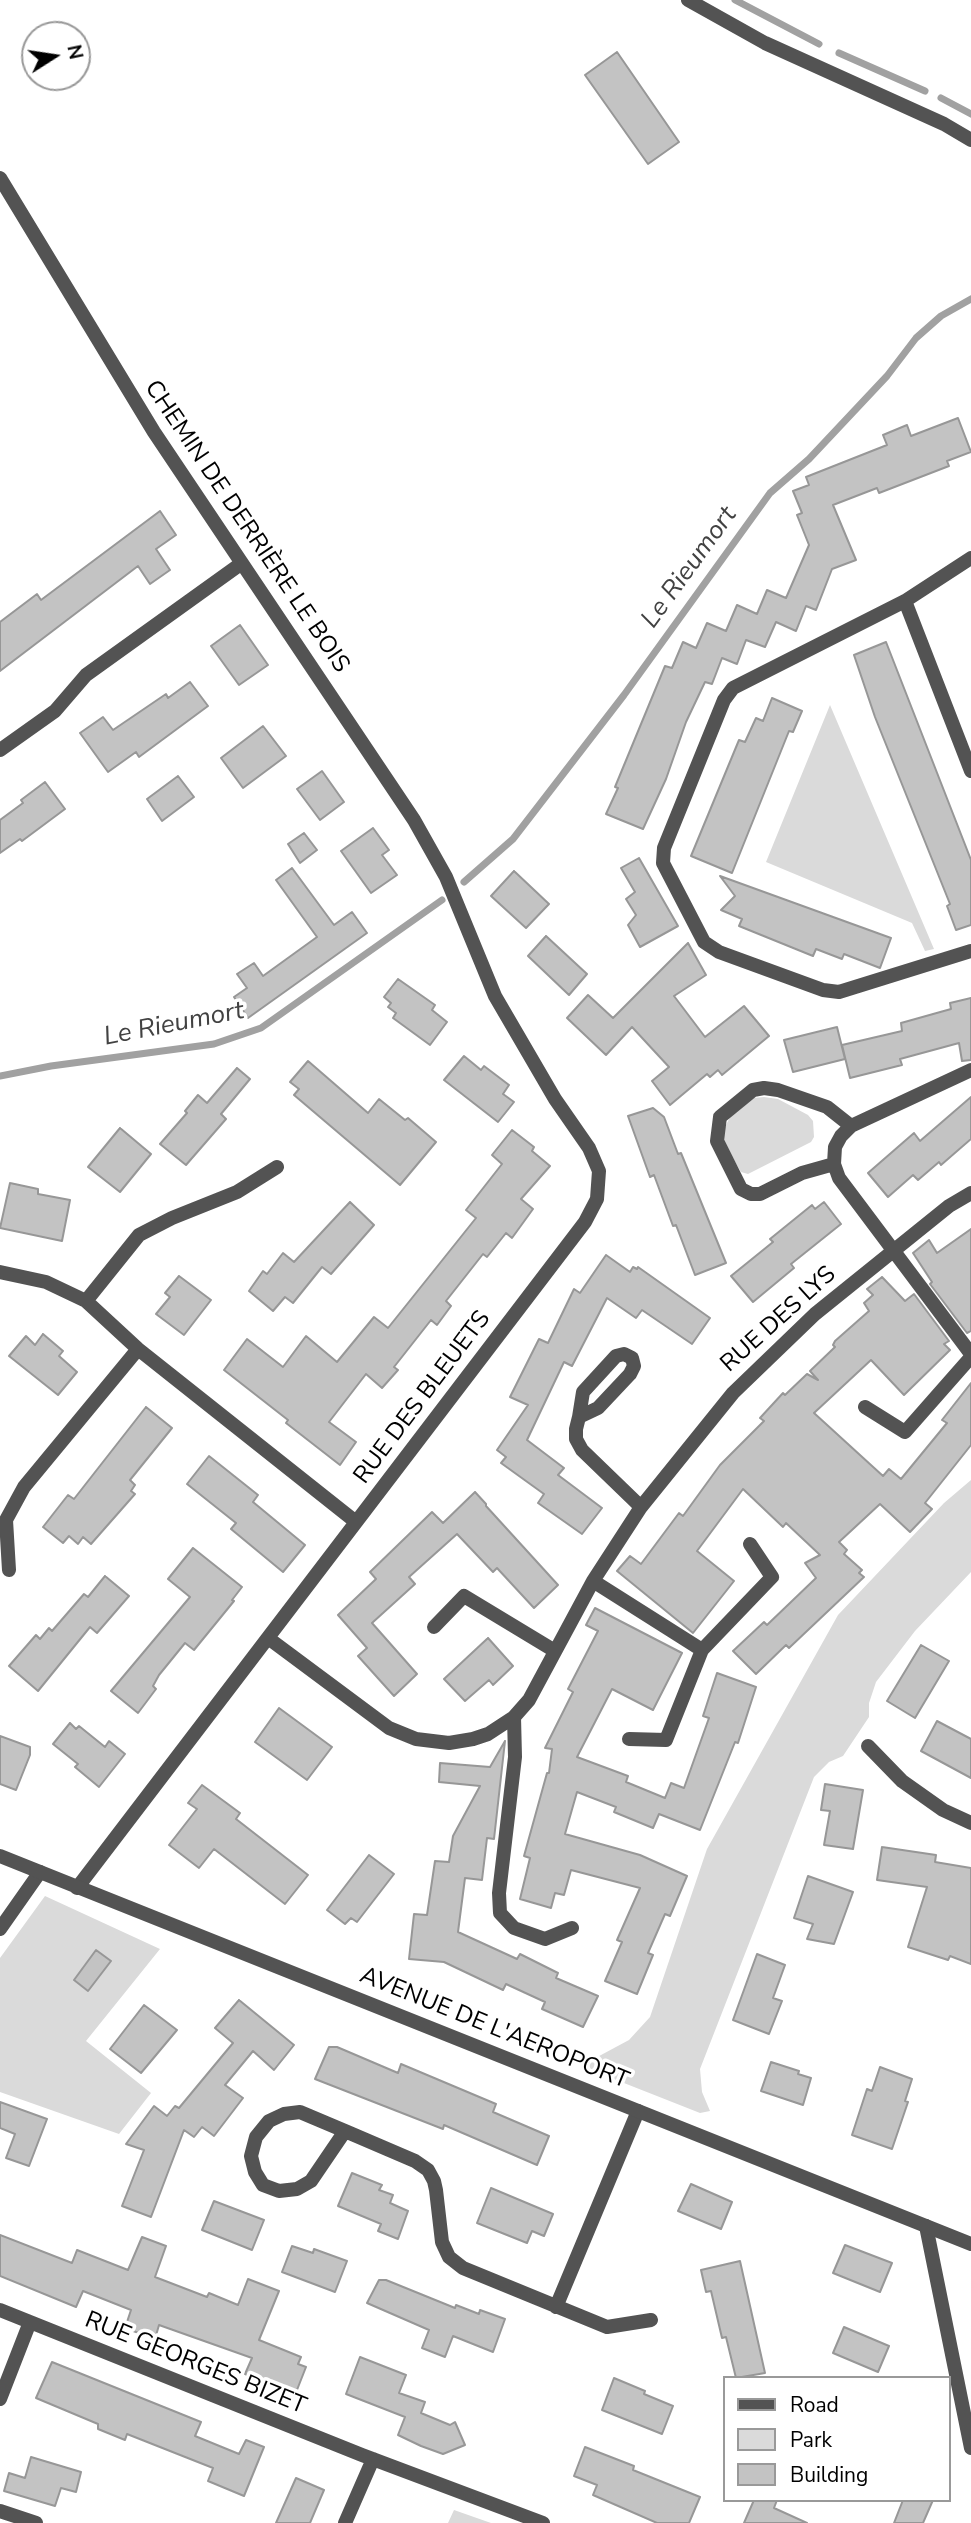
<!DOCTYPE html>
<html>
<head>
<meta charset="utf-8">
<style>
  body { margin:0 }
  #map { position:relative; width:971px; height:2523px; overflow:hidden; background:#fff; font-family:"Nunito Sans",sans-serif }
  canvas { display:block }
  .legend { position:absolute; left:723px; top:2376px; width:228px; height:126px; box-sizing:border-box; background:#fff; border:2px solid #999; margin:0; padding:9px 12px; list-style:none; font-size:21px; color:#000 }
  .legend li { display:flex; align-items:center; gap:14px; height:35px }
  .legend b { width:35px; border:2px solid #999 }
  .north { position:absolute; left:21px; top:21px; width:70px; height:70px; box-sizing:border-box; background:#fff; border:2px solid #999; border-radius:50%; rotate:78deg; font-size:19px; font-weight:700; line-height:28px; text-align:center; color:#000 }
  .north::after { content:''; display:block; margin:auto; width:24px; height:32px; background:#000; clip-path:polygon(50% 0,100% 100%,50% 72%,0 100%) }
</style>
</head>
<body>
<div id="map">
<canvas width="971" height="2523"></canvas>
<ul class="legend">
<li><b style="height:9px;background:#535353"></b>Road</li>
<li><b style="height:19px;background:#dadada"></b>Park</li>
<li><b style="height:19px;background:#c3c3c3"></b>Building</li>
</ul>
<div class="north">N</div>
</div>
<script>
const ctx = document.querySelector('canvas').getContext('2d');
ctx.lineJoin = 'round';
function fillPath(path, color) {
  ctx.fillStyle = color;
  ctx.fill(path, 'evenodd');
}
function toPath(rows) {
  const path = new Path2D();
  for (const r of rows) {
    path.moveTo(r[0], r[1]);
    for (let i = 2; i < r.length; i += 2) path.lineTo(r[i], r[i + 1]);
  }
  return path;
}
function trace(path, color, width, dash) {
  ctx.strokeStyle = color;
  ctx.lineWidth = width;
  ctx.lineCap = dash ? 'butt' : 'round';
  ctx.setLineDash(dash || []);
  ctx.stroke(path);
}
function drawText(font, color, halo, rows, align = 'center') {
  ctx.font = font + ' "Nunito Sans",sans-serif';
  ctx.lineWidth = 7;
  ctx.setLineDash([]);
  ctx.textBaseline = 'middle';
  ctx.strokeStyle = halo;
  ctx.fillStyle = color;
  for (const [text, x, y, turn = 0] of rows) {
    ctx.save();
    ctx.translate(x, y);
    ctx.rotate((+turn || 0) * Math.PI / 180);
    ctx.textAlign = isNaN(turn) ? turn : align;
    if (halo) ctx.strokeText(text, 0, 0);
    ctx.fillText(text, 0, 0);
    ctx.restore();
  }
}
fillPath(toPath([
  [830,705,934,949,925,951,912,923,766,862],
  [764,1097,778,1099,808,1115,813,1121,814,1137,811,1142,748,1174,741,1172,724,1143,723,1131,730,1117,754,1098],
  [971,1480,971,1572,915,1631,876,1682,869,1703,869,1717,843,1756,829,1762,814,1777,700,2069,702,2092,710,2111,700,2113,591,2070,588,2062,629,2040,650,2017,707,1849,838,1615,944,1503],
  [45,1896,160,1949,86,2041,151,2093,119,2134,0,2092,0,1958],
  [454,2510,491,2523,448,2523]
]), '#dadada');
trace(toPath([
  [735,0,819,44],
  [839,53,925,91],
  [941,98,971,114],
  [464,882,513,839,624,695,770,493,809,459,887,376,916,338,941,316,971,299],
  [0,1076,51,1066,214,1044,261,1028,442,900]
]), '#a1a1a1', 7);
const building = toPath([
  [617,52,679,142,648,164,585,75,617,52],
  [958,418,971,452,947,461,949,466,879,493,877,488,833,505,856,560,832,569,816,610,806,606,796,631,776,622,765,647,746,640,737,664,722,658,712,684,705,682,686,722,666,779,643,829,606,814,618,788,615,787,665,666,672,668,683,642,696,648,707,623,726,631,737,605,757,614,767,590,786,598,809,545,797,515,802,513,793,491,809,485,806,477,887,445,883,435,907,425,911,436,958,418],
  [160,511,176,535,156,549,170,570,150,584,138,566,0,671,0,622,37,594,41,600,160,511],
  [240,625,268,665,239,685,211,646,240,625],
  [886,642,971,860,971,925,956,930,947,906,950,904,875,717,854,655,886,642],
  [190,682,208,706,139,757,136,752,108,772,80,733,103,717,113,730,166,694,168,698,190,682],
  [772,698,802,711,793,732,789,731,732,873,691,856,739,740,745,742,756,718,763,721,772,698],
  [263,726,286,756,243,788,221,758,263,726],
  [322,771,344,802,320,820,297,789,322,771],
  [178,776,194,797,162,821,147,799,178,776],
  [45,782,65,809,22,841,20,839,0,853,0,820,23,803,21,800,45,782],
  [373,828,389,850,382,855,397,875,371,893,341,851,373,828],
  [304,833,317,850,300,863,288,844,304,833],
  [639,858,678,926,640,947,628,925,636,915,626,899,635,892,621,868,639,858],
  [292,868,334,925,352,912,367,933,248,1018,234,997,247,988,237,974,254,963,263,976,317,937,276,880,292,868],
  [514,871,549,904,526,928,491,896,514,871],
  [720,876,891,938,880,968,844,954,842,959,816,949,813,956,739,926,742,919,721,910,735,896,720,876],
  [546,936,587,974,569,995,528,956,546,936],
  [688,943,706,975,674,996,705,1037,744,1006,769,1036,722,1075,718,1070,710,1077,707,1074,670,1105,652,1081,669,1067,632,1027,606,1055,567,1018,588,995,613,1018,688,943],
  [398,979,435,1005,432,1010,447,1022,430,1045,393,1018,396,1013,388,1007,391,1003,384,997,398,979],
  [971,998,971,1060,962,1061,959,1043,900,1059,902,1065,850,1078,842,1045,902,1031,901,1023,951,1009,950,1003,971,998],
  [837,1027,845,1059,793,1072,784,1040,837,1027],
  [464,1056,481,1070,484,1066,509,1085,503,1094,514,1102,498,1122,444,1080,464,1056],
  [308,1061,368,1113,379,1099,405,1120,408,1118,436,1142,400,1185,294,1095,299,1089,290,1082,308,1061],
  [237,1068,250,1079,221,1114,226,1119,186,1165,160,1144,187,1113,185,1111,198,1095,207,1103,237,1068],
  [971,1097,971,1139,941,1165,939,1162,918,1180,913,1175,888,1197,868,1173,914,1133,920,1141,971,1097],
  [653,1108,664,1117,678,1154,681,1153,726,1263,695,1275,676,1225,673,1226,654,1175,650,1177,628,1116,653,1108],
  [120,1128,151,1154,120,1192,88,1167,120,1128],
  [512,1130,534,1147,532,1151,550,1166,521,1199,533,1209,512,1238,506,1233,487,1257,483,1254,446,1301,451,1306,437,1325,431,1320,394,1367,398,1370,382,1388,366,1374,329,1422,356,1442,340,1465,286,1423,288,1420,224,1370,247,1339,283,1367,306,1336,337,1362,374,1317,388,1328,476,1218,466,1210,502,1164,492,1155,512,1130],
  [10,1183,38,1189,38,1194,70,1200,62,1241,0,1228,10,1183],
  [350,1202,374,1225,331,1274,322,1267,293,1303,285,1297,273,1311,249,1291,263,1271,267,1274,283,1253,294,1262,350,1202],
  [824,1202,841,1224,791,1264,794,1268,753,1302,731,1276,773,1242,770,1239,812,1205,815,1209,824,1202],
  [971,1229,971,1331,967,1333,930,1284,932,1282,913,1253,929,1240,937,1253,971,1229],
  [606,1255,630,1272,633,1267,637,1269,638,1267,710,1318,692,1344,642,1310,636,1318,607,1298,572,1366,564,1362,527,1440,564,1468,558,1475,602,1508,582,1534,538,1503,544,1494,501,1463,506,1457,497,1450,528,1405,510,1397,539,1339,548,1343,574,1289,580,1293,606,1255],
  [179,1276,211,1300,184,1335,156,1314,170,1297,165,1293,179,1276],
  [882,1277,905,1301,914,1294,949,1341,944,1344,950,1350,904,1395,871,1360,814,1413,883,1476,889,1469,901,1479,947,1423,942,1420,971,1383,971,1445,925,1503,932,1509,910,1532,880,1504,839,1542,847,1550,844,1554,862,1570,859,1573,864,1577,789,1648,786,1645,756,1674,733,1651,764,1622,767,1625,816,1578,805,1563,820,1555,786,1523,783,1527,743,1489,697,1551,734,1581,693,1633,617,1571,630,1556,641,1564,679,1513,683,1516,720,1465,764,1421,760,1418,783,1393,785,1395,807,1374,818,1380,810,1371,835,1347,833,1345,835,1341,869,1311,864,1303,873,1295,867,1289,882,1277],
  [43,1334,63,1351,59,1356,77,1372,58,1395,9,1356,26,1336,35,1345,43,1334],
  [146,1407,172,1428,130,1480,135,1485,131,1491,135,1494,91,1544,83,1537,78,1544,69,1536,63,1543,43,1527,68,1495,74,1499,146,1407],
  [209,1456,258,1495,253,1502,305,1545,283,1572,231,1529,236,1523,187,1484,209,1456],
  [475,1492,486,1504,486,1506,558,1585,534,1608,497,1568,493,1572,457,1534,409,1577,415,1584,372,1623,417,1674,394,1696,358,1656,367,1648,338,1615,376,1579,370,1572,432,1512,443,1523,475,1492],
  [193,1548,242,1587,232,1600,234,1601,194,1650,185,1643,159,1675,153,1686,156,1689,138,1713,111,1691,190,1597,168,1579,193,1548],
  [105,1576,129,1596,97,1633,90,1627,38,1691,9,1666,36,1635,40,1639,49,1628,52,1631,84,1594,88,1597,105,1576],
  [595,1608,682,1653,653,1710,612,1689,577,1757,628,1776,626,1782,665,1798,671,1783,684,1788,709,1718,703,1716,717,1673,756,1687,738,1743,735,1742,700,1830,659,1814,653,1828,614,1812,616,1807,577,1792,565,1834,640,1855,687,1876,670,1916,665,1914,648,1953,653,1955,637,1994,605,1981,622,1942,617,1940,640,1888,571,1870,564,1895,555,1893,551,1908,520,1899,530,1858,524,1856,547,1773,549,1773,552,1749,545,1748,573,1692,568,1689,598,1631,586,1625,595,1608],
  [488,1638,513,1666,493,1685,489,1680,465,1701,444,1679,488,1638],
  [921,1645,949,1661,915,1718,887,1701,921,1645],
  [279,1708,332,1747,307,1780,255,1742,279,1708],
  [937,1721,971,1739,971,1778,921,1751,937,1721],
  [70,1723,76,1729,79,1726,105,1747,109,1741,125,1754,99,1787,75,1767,78,1764,53,1744,70,1723],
  [0,1736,30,1747,30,1755,16,1790,0,1784,0,1736],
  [505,1741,494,1839,487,1838,482,1880,465,1878,458,1932,517,1959,520,1954,558,1973,556,1978,598,1996,583,2027,542,2009,545,2002,506,1984,503,1990,444,1962,409,1959,414,1914,427,1915,435,1861,449,1862,453,1836,480,1786,439,1782,440,1763,490,1767,505,1741],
  [825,1784,863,1790,853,1849,824,1845,830,1811,821,1810,825,1784],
  [202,1785,240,1813,236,1819,308,1875,285,1904,214,1849,199,1868,169,1845,197,1809,188,1803,202,1785],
  [882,1847,936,1855,935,1862,971,1868,971,1964,950,1956,948,1960,908,1947,927,1887,877,1880,882,1847],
  [369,1855,394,1874,357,1922,351,1918,345,1924,327,1910,369,1855],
  [808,1876,853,1892,834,1944,807,1939,813,1924,794,1918,808,1876],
  [96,1950,111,1961,88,1991,74,1980,96,1950],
  [757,1954,785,1965,773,1998,782,2001,769,2034,733,2020,757,1954],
  [239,2000,294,2045,274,2070,253,2051,225,2085,243,2098,214,2136,202,2127,194,2137,184,2130,151,2217,122,2206,144,2150,126,2144,154,2106,167,2116,175,2106,179,2108,233,2043,215,2028,239,2000],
  [144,2005,177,2030,141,2073,110,2049,144,2005],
  [329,2047,337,2047,398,2073,401,2064,496,2104,493,2112,549,2136,537,2165,444,2125,443,2129,315,2079,329,2047],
  [771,2062,799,2071,798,2074,811,2078,803,2105,761,2091,771,2062],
  [880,2067,912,2079,905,2101,908,2102,892,2149,852,2135,867,2089,872,2091,880,2067],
  [0,2102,47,2119,29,2166,6,2158,15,2134,0,2128,0,2102],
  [352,2173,382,2185,379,2190,393,2195,390,2203,408,2211,398,2239,378,2231,381,2224,338,2206,352,2173],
  [691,2184,732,2202,721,2229,678,2211,691,2184],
  [491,2188,553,2214,544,2236,532,2231,527,2243,477,2223,491,2188],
  [214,2201,264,2220,252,2250,202,2230,214,2201],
  [0,2235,72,2263,77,2250,128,2270,142,2237,166,2246,155,2277,207,2297,209,2293,238,2305,248,2279,279,2291,259,2340,301,2357,298,2364,306,2367,295,2395,245,2374,252,2358,159,2325,155,2339,125,2328,131,2310,83,2291,76,2307,0,2276,0,2235],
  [845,2245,892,2263,880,2292,833,2273,845,2245],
  [292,2246,313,2253,314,2249,347,2261,335,2292,282,2272,292,2246],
  [740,2261,765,2373,736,2378,726,2337,722,2338,711,2291,706,2292,701,2270,740,2261],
  [379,2280,386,2280,455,2308,456,2305,479,2314,480,2310,505,2319,493,2352,453,2336,445,2357,422,2348,429,2330,367,2303,379,2280],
  [844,2327,889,2346,878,2372,833,2353,844,2327],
  [360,2357,406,2375,399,2393,425,2402,421,2413,450,2425,455,2422,465,2445,443,2454,421,2446,398,2435,405,2417,346,2394,360,2357],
  [52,2362,201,2422,195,2436,239,2454,246,2440,264,2447,244,2496,208,2481,213,2468,127,2434,125,2440,98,2429,98,2424,36,2398,52,2362],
  [614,2378,645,2391,644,2394,673,2406,662,2434,602,2410,614,2378],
  [585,2447,634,2466,633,2470,700,2497,689,2523,657,2523,593,2495,597,2485,574,2476,585,2447],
  [31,2457,81,2472,76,2492,61,2488,55,2506,4,2491,9,2473,25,2478,31,2457],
  [296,2478,324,2490,310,2523,276,2523,296,2478],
  [754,2500,777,2500,774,2508,807,2523,744,2523,754,2500],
  [903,2500,933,2500,923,2523,894,2523,903,2500]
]);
fillPath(building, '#c3c3c3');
trace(building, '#979797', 2);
trace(toPath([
  [688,0,765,43,944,124,971,140],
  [0,178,154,432,414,820,446,877,495,996,555,1099,589,1148,599,1171,597,1199,585,1222,77,1888],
  [971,558,905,601,733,688,724,700,664,848,663,863,704,942,719,952,823,990,839,992,971,951],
  [905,601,971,771],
  [0,750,55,711,86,675,242,563],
  [971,1070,851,1126,841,1136,835,1147,834,1164,839,1178,971,1354],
  [834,1164,802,1173,760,1194,751,1194,741,1189,717,1141,720,1117,753,1090,764,1088,778,1090,827,1107,851,1126],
  [0,1272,46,1282,86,1301,138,1349,356,1522],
  [86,1301,139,1235,172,1218,237,1192,277,1167],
  [865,1407,905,1432,971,1357],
  [579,1417,583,1392,616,1356,624,1354,632,1358,634,1366,630,1374,598,1408,579,1417,576,1429,576,1439,582,1450,641,1507],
  [9,1570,6,1520,24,1487,138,1349],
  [593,1581,702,1650],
  [434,1627,464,1596,555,1651],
  [268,1638,389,1728,416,1739,449,1743,473,1739,488,1734,514,1717,529,1700,593,1581,641,1507,733,1393,815,1314,949,1206,971,1193],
  [514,1717,515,1757,499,1893,500,1913,514,1928,545,1939,572,1928],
  [629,1739,666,1740,702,1650,772,1577,750,1544],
  [868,1746,902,1781,943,1810,971,1823],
  [0,1929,40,1872],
  [345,2131,300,2112,284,2114,269,2121,256,2137,251,2156,255,2172,263,2185,279,2191,297,2189,311,2181,345,2131,415,2161,428,2170,434,2181,436,2190,442,2242,449,2257,463,2268,607,2327,651,2320],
  [926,2226,971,2448],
  [556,2307,638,2111],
  [0,2310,362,2455,543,2523],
  [0,2399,30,2322],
  [0,2511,36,2523],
  [345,2523,373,2459]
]), '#535353', 14);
trace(toPath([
  [0,1856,971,2244]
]), '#535353', 14);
drawText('24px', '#000', '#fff', [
  ["CHEMIN DE DERRIÈRE LE BOIS",246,527,56],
  ["RUE DES LYS",779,1320,-42],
  ["RUE DES BLEUETS",423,1398,-53],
  ["AVENUE DE L'AEROPORT",494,2029,22],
  ["RUE GEORGES BIZET",195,2364,22]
]);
drawText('italic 26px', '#424242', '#fff', [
  ["Le Rieumort",690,568,-54],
  ["Le Rieumort",174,1025,-11]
]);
</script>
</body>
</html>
